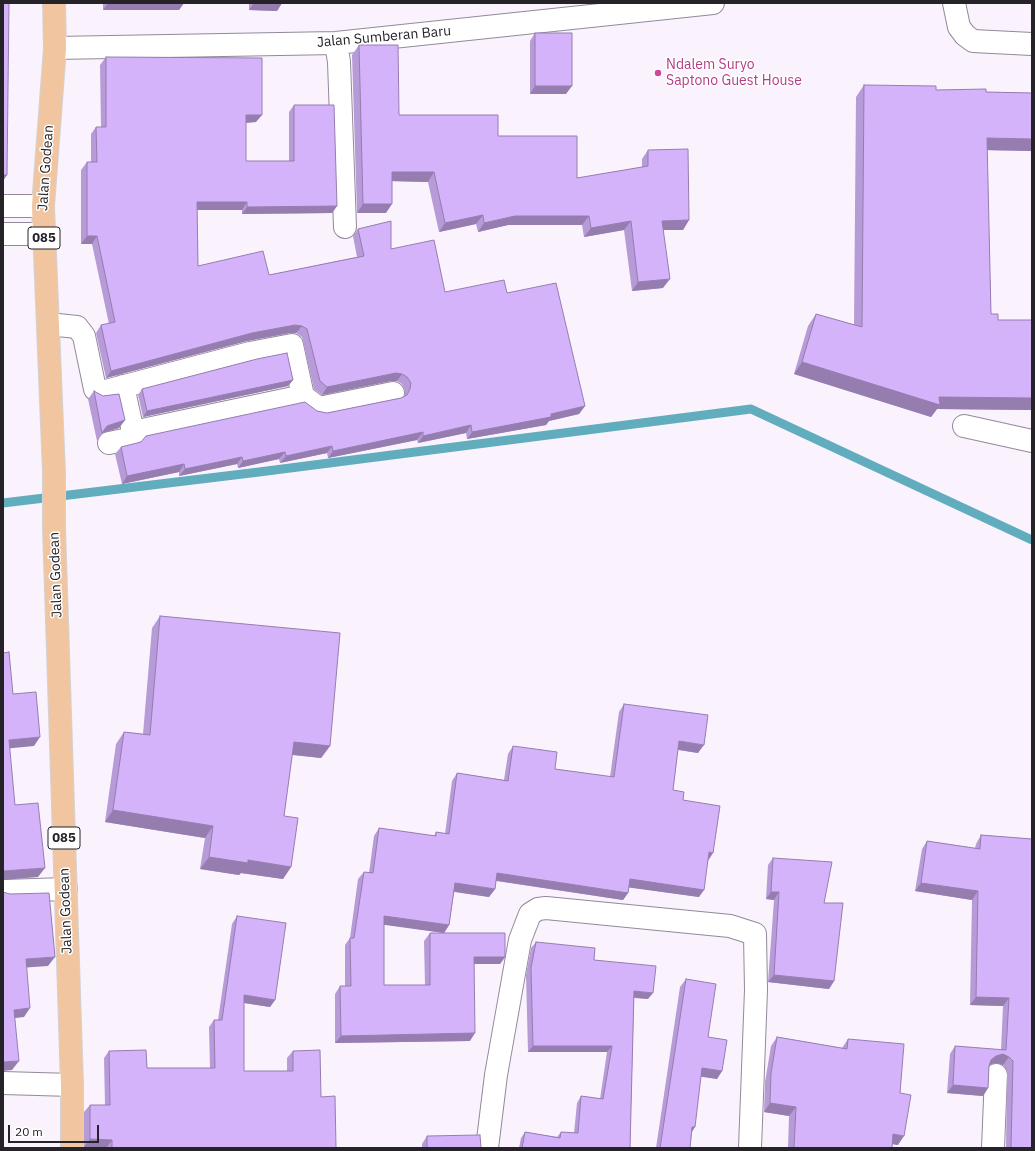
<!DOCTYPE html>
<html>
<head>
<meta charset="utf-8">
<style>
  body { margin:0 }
  #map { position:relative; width:1035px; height:1151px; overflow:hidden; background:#faf3fd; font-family:"IBM Plex Sans",sans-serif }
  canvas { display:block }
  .frame { position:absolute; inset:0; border:4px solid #252228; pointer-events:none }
  .scale { position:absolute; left:8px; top:1125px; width:91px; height:18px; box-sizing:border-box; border:2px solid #252228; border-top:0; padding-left:5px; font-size:12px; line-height:14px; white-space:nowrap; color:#252228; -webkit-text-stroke:3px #fff; paint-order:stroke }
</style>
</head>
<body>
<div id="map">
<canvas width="1035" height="1151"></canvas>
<div class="frame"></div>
<div class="scale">20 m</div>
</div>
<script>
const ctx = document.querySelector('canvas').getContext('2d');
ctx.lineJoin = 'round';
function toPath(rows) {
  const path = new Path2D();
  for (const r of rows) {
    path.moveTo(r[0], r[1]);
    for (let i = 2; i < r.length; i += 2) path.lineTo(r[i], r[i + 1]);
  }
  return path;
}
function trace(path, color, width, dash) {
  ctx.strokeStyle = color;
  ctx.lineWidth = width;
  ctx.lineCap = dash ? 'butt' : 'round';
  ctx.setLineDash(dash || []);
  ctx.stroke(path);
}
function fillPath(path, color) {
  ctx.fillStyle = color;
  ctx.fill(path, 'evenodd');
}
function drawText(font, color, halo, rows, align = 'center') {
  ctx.font = font + ' "IBM Plex Sans",sans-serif';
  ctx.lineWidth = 3;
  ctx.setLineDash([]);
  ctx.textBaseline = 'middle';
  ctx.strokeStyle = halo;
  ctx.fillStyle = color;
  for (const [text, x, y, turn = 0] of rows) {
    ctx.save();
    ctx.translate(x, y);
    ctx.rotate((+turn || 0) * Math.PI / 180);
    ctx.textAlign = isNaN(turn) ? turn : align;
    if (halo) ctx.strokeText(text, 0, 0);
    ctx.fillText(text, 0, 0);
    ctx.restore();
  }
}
trace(toPath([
  [3,503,259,472,751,409,1032,540]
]), '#61adbe', 9);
const minor = toPath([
  [954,3,959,27,965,35,973,41,1032,44],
  [336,43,339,62,345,227],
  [55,48,336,43,713,3],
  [3,206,43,206],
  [3,234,43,234],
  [48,324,77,327,84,336,95,389,102,392,250,353,292,345,303,396],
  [123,386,133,432],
  [964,426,1032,441],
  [109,443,129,439,133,432,303,396,319,408,393,393],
  [3,891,66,889],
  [3,1083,72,1085],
  [487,1148,496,1075,520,940,530,914,538,909,546,908,730,926,755,934,756,990,750,1148],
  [993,1148,996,1075]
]);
const major = toPath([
  [54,3,55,48,43,206,54,473,54,528,72,1085,72,1148]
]);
trace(minor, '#938998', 24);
trace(major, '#d3d3d4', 24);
trace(minor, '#fff', 22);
trace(major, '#f0c5a0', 22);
fillPath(toPath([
  [103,3,184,3,179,10,103,10],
  [249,3,282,3,277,11,249,10],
  [535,33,566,94,530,94,530,41],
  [359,45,399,115,498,136,577,178,642,167,642,159,648,150,689,220,683,230,663,230,663,288,632,291,624,230,584,237,582,225,508,225,478,232,476,224,439,232,428,182,392,181,386,213,357,213,352,55],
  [106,57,256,122,246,123,246,161,289,161,289,112,294,105,337,206,332,213,242,214,242,210,197,210,198,266,269,275,357,257,353,236,358,229,391,249,445,292,507,293,585,406,579,414,549,421,546,425,467,439,466,433,418,443,417,440,328,458,327,453,280,463,279,459,238,468,237,464,179,476,179,472,122,484,115,454,121,447,317,411,327,413,401,398,405,395,405,391,402,384,397,381,391,381,322,395,314,389,302,337,296,333,290,333,247,341,106,378,96,333,101,325,109,324,92,244,81,244,81,170,87,162,91,162,91,134,96,127,101,127,100,65],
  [864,85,936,90,986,92,1032,93,1032,151,987,150,991,314,998,320,1032,320,1032,410,937,409,931,417,794,374,808,326,816,314,854,325,856,97],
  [293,380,288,386,143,417,138,395,142,389],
  [94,391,125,420,119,428,103,433,97,441,88,399],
  [160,616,330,746,321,758,292,755,284,816,291,867,283,879,241,873,239,875,200,869,205,838,105,822,116,744,124,732,143,734,152,628],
  [624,704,698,753,678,750,673,790,683,800,708,861,699,897,629,887,628,893,623,900,496,881,495,889,489,897,454,892,449,925,444,933,384,924,384,985,425,985,424,941,430,933,505,957,500,964,474,964,470,1041,335,1043,335,994,340,986,345,986,345,945,350,938,358,879,364,872,369,873,374,836,379,828,434,836,436,832,445,834,452,781,457,773,504,780,508,754,513,746,555,769,610,777,619,712],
  [981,835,1032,839,1032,1148,1006,1148,1007,1070,1003,1065,997,1063,990,1064,989,1066,988,1088,983,1096,947,1093,950,1054,955,1046,1001,1050,1003,1006,970,1005,972,900,915,891,922,849,927,841,975,848,976,844],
  [773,858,824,903,834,981,829,989,768,982,774,900,766,899,768,865],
  [237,916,275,1000,270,1007,244,1003,244,1071,287,1071,287,1058,293,1051,321,1097,336,1148,107,1148,107,1147,84,1147,84,1112,90,1105,105,1105,104,1058,109,1051,147,1068,210,1068,209,1027,214,1020,218,1020,232,924],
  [536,942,594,960,648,999,634,998,630,1148,519,1148,521,1138,525,1132,557,1137,561,1132,574,1133,577,1103,581,1096,600,1099,607,1052,528,1052,526,975,531,948],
  [686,979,708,1037,722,1071,717,1079,701,1076,692,1132,690,1148,656,1148,680,987],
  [777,1037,842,1048,848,1039,900,1093,898,1145,892,1144,892,1148,788,1148,789,1116,764,1112,765,1082,771,1046],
  [427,1136,481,1148,422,1148,422,1144]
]), '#b79ad8');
fillPath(toPath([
  [108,3,184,3,179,10,103,10],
  [254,3,282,3,277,11,249,10],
  [535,86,572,86,566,94,530,94],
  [246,115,262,115,256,122,241,123],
  [987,138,1032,139,1032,151,979,150],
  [392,172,434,172,428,182,386,181],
  [3,175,7,175,3,181],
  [197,202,247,202,242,210,192,210],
  [363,204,392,204,386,213,357,213],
  [337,206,332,213,242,214,247,207],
  [483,215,476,224,439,232,445,223],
  [515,216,589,216,582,225,508,225,478,232,484,223],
  [689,220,683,230,656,230,662,221],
  [631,221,624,230,584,237,591,228],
  [87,236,97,236,92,244,81,244],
  [670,279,663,288,632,291,638,282],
  [295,325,302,326,296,333,290,333,247,341,106,378,111,371,252,333],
  [802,362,1032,398,1032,410,937,409,931,417,794,374],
  [396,373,402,374,397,381,391,381,322,395,327,387],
  [293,380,288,386,143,417,147,411],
  [585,406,579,414,549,421,546,425,467,439,472,432],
  [125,420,119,428,102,433,107,426],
  [471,425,466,433,418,443,423,436],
  [423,432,417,440,328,458,333,451],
  [332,446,327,453,280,463,286,456],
  [285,452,279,459,238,468,243,461],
  [242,457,237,464,179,476,185,469],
  [184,464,179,472,122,484,127,476],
  [40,737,34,746,3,749,9,740],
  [679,741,704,745,698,753,674,749],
  [294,742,330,746,321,758,286,754],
  [113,810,213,826,205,838,105,822],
  [709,852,713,853,708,861],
  [209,857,248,860,291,867,283,879,241,873,239,875,200,869],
  [45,868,38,877,3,880,3,871],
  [497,873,628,893,623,900,492,880],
  [630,879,704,890,699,897,625,887],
  [455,883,495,889,489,897,450,891],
  [921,883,978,891,972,900,915,891],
  [771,892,779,892,774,900,766,899],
  [384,916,449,925,444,933,378,924],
  [55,957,48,966,19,968,26,959],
  [474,957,505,957,500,964,469,964],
  [774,975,834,981,829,989,768,982],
  [634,991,653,993,648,999,629,997],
  [244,995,275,1000,270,1007,238,1002],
  [976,997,1009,998,1003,1006,970,1005],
  [30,1008,24,1017,7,1019,14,1010],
  [475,1033,470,1041,335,1043,341,1036],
  [533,1046,612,1046,607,1052,528,1052],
  [1003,1054,1009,1057,1003,1065,997,1063,991,1064,986,1068,991,1060,996,1056],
  [19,1061,12,1070,3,1071,3,1062],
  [702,1068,722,1071,717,1079,696,1076],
  [953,1085,988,1088,983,1096,947,1093],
  [770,1103,796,1107,789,1116,764,1112],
  [692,1127,695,1127,690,1135],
  [893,1134,904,1136,898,1145,886,1143],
  [90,1139,112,1140,107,1147,84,1147]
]), '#957db0');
const building = toPath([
  [3,3,9,3,7,175,3,175,3,3],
  [535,33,572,33,572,86,535,86,535,33],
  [359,45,398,45,399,115,498,115,498,136,577,136,577,178,648,166,648,150,688,149,689,220,662,221,670,279,638,282,631,221,591,228,589,216,515,216,484,223,483,215,445,223,434,172,392,172,392,204,363,204,359,45],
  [106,57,262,58,262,115,246,115,246,161,294,161,294,105,334,105,337,206,247,207,247,202,197,202,198,266,263,251,269,275,364,256,358,229,391,221,391,249,434,240,445,292,504,280,507,293,556,283,585,406,551,414,551,417,472,432,471,425,423,436,423,432,333,451,332,446,286,456,285,452,243,461,242,457,185,469,184,464,127,476,121,447,141,442,146,436,305,402,317,411,327,413,401,398,407,395,410,389,411,383,407,377,402,374,396,373,327,387,320,381,307,329,302,326,295,325,252,333,111,371,101,325,115,322,97,236,87,236,87,162,97,162,96,127,106,127,106,57],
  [864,85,936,86,936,90,986,89,986,92,1032,93,1032,139,987,138,991,314,998,314,998,320,1032,320,1032,398,939,397,940,405,802,362,816,314,862,327,864,85],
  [287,353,293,380,147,411,142,389,257,359,287,353],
  [94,391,103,396,119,394,125,420,107,426,102,433,94,391],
  [160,616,340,633,330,746,294,742,284,816,298,818,291,867,248,860,248,863,209,857,213,826,113,810,124,732,150,735,160,616],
  [9,652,13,694,36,692,40,737,9,740,15,805,38,803,45,868,3,871,3,653,9,652],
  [624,704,708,715,704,745,679,741,673,790,684,792,683,800,720,806,713,853,709,852,704,890,630,879,628,893,497,873,495,889,455,883,449,925,384,916,384,985,430,985,430,933,505,933,505,957,474,957,475,1033,341,1036,340,986,351,986,350,938,354,938,364,872,373,873,379,828,436,836,436,832,449,834,457,773,508,781,513,746,557,752,555,769,614,777,624,704],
  [981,835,1032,839,1032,1148,1011,1148,1013,1061,1009,1057,1003,1054,996,1056,991,1060,989,1066,988,1088,953,1085,955,1046,1006,1050,1009,998,976,997,978,891,921,883,927,841,980,849,981,835],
  [773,858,832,862,824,903,843,903,834,981,774,975,779,892,771,892,773,858],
  [3,892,10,894,49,893,55,957,26,959,30,1008,14,1010,19,1061,3,1062,3,892],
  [237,916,286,923,275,1000,244,995,244,1071,293,1071,293,1051,320,1050,321,1097,335,1096,336,1148,112,1148,112,1140,90,1139,90,1105,110,1105,109,1051,146,1050,147,1068,215,1068,214,1020,222,1020,237,916],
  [536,942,595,948,594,960,656,966,653,993,634,991,630,1148,522,1148,525,1132,560,1138,561,1132,578,1133,581,1096,603,1099,612,1046,533,1046,531,968,536,942],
  [686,979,716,984,708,1037,727,1040,722,1071,702,1068,695,1127,692,1127,690,1148,660,1148,686,979],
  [777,1037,847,1049,848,1039,904,1044,900,1093,911,1095,904,1136,893,1134,892,1148,794,1148,796,1107,770,1103,771,1073,777,1037],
  [480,1135,481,1148,427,1148,427,1136,480,1135]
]);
fillPath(building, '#d5b3fb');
trace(building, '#957db0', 1);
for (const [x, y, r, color] of [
  [658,73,4,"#d1479c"]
]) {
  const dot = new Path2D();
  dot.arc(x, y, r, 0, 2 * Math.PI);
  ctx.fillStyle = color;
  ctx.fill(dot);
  trace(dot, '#fff', 1.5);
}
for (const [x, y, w] of [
  [44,238,32],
  [64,838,32]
]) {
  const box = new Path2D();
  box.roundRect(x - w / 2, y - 11, w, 22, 3);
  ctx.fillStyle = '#fff';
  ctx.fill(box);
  trace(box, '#252228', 1);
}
drawText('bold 13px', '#252228', null, [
  ["085",44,238],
  ["085",64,838]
]);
drawText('14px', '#252228', '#fff', [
  ["Jalan Sumberan Baru",384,37,-5],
  ["Jalan Godean",46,168,-86],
  ["Jalan Godean",56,575,-92],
  ["Jalan Godean",66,911,-92]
]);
drawText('14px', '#b23c85', '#fff', [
  ["Ndalem Suryo",666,65],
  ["Saptono Guest House",666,81]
], 'left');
</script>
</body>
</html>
